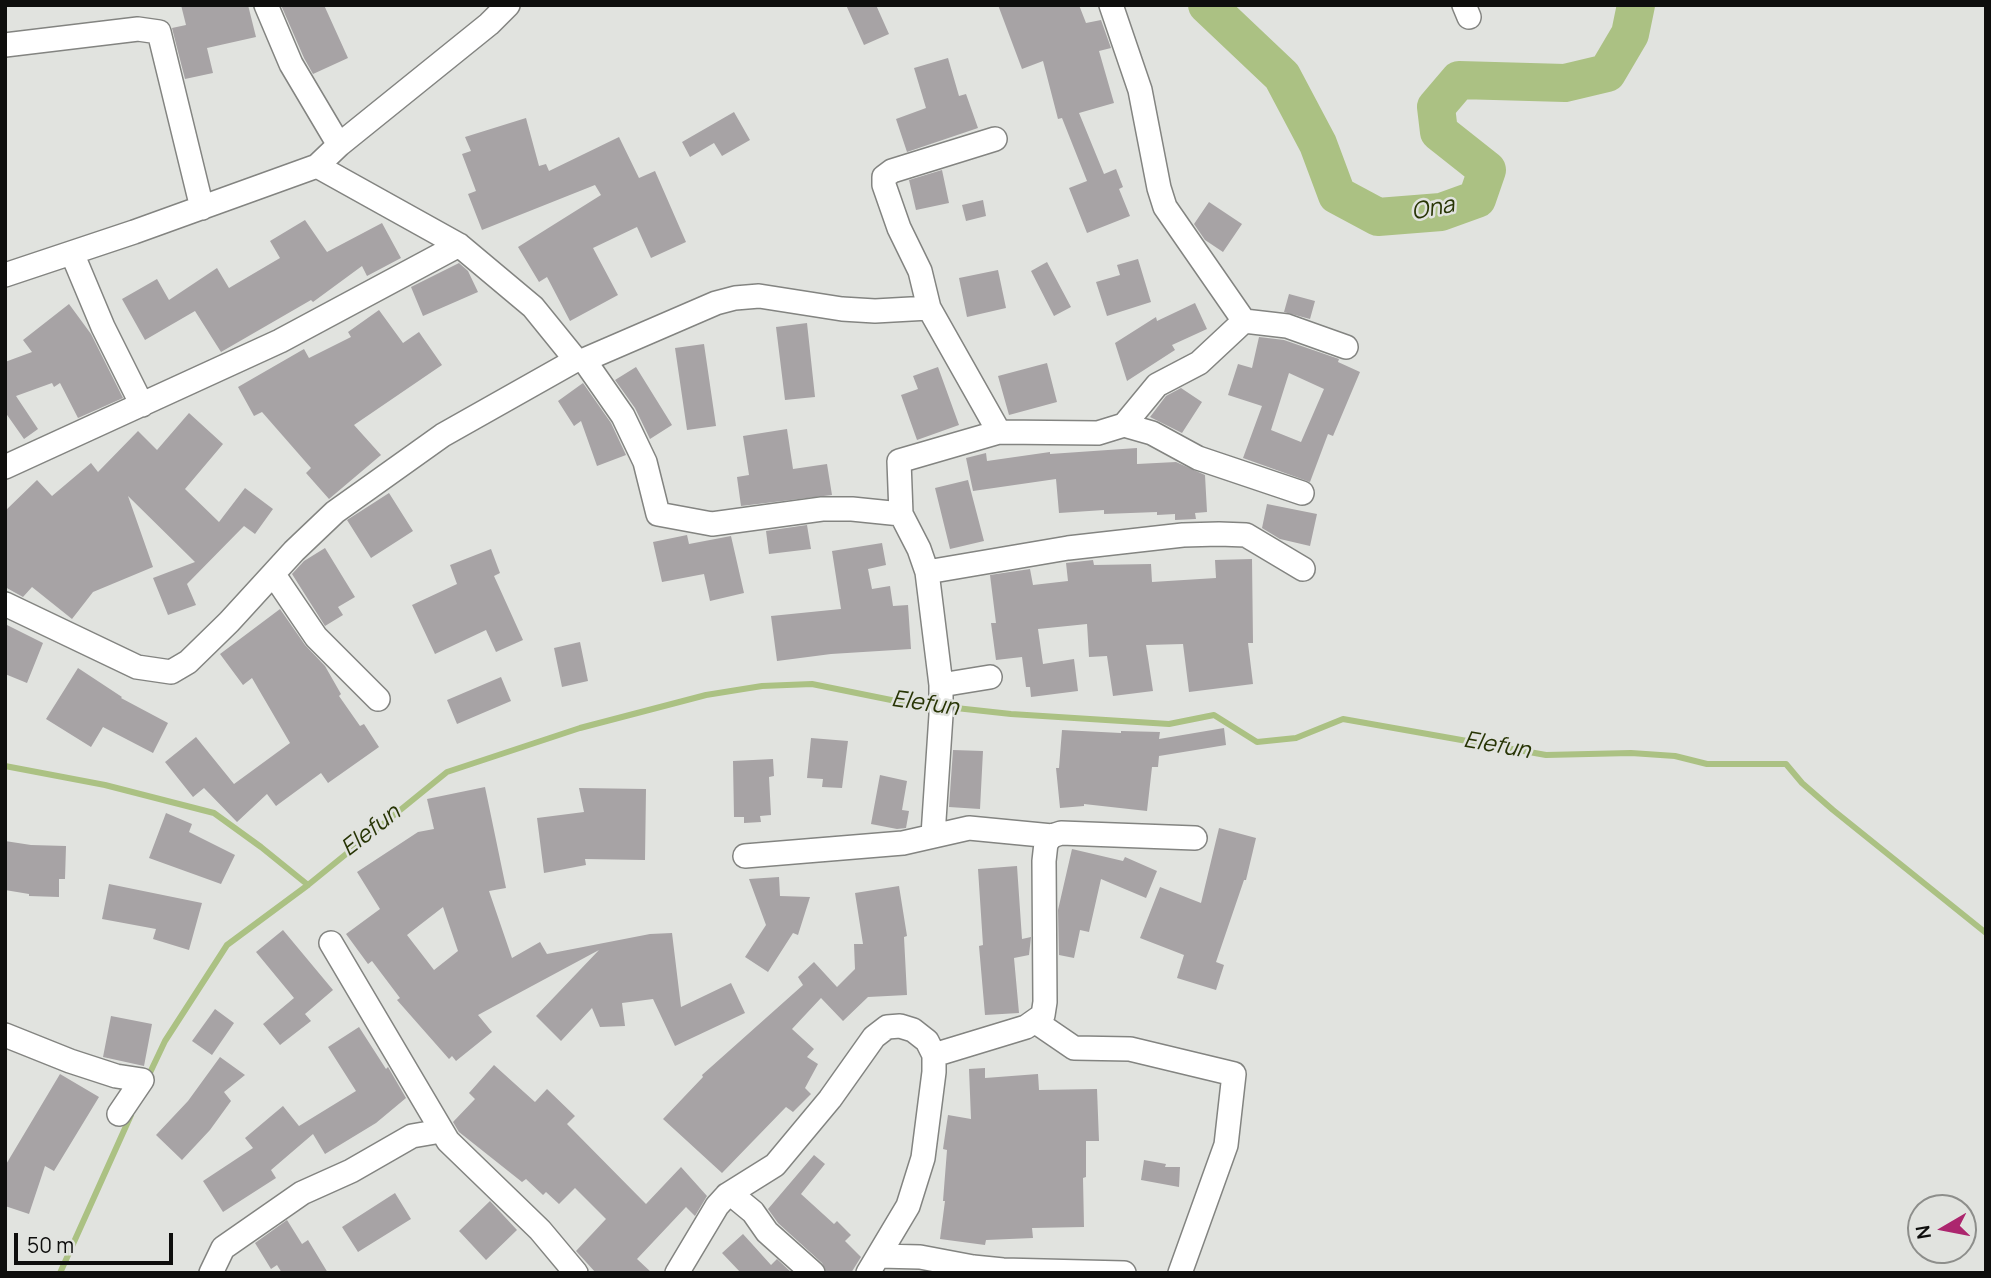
<!DOCTYPE html>
<html>
<head>
<meta charset="utf-8">
<style>
  body { margin:0 }
  #map { position:relative; width:1991px; height:1278px; overflow:hidden; background:#e1e3df; font-family:Manrope,sans-serif }
  canvas { display:block }
  .frame { position:absolute; inset:0; border:7px solid #0e0e0d; pointer-events:none }
  .north { position:absolute; left:1907px; top:1194px; width:70px; height:70px; box-sizing:border-box; background:#e1e3df; border:2px solid #8d8e8b; border-radius:50%; rotate:260deg; font-size:19px; font-weight:700; line-height:28px; text-align:center; color:#0e0e0d }
  .north::after { content:''; display:block; margin:auto; width:24px; height:32px; background:#ac266e; clip-path:polygon(50% 0,100% 100%,50% 72%,0 100%) }
  .scale { position:absolute; left:14px; top:1233px; width:159px; height:32px; box-sizing:border-box; border:4px solid #0e0e0d; border-top:0; padding-left:9px; font-size:21px; line-height:24px; white-space:nowrap; color:#0e0e0d; -webkit-text-stroke:5px #e1e3df; paint-order:stroke }
</style>
</head>
<body>
<div id="map">
<canvas width="1991" height="1278"></canvas>
<div class="frame"></div>
<div class="north">N</div>
<div class="scale">50 m</div>
</div>
<script>
const ctx = document.querySelector('canvas').getContext('2d');
ctx.lineJoin = 'round';
function toPath(rows) {
  const path = new Path2D();
  for (const r of rows) {
    path.moveTo(r[0], r[1]);
    for (let i = 2; i < r.length; i += 2) path.lineTo(r[i], r[i + 1]);
  }
  return path;
}
function trace(path, color, width, dash) {
  ctx.strokeStyle = color;
  ctx.lineWidth = width;
  ctx.lineCap = dash ? 'butt' : 'round';
  ctx.setLineDash(dash || []);
  ctx.stroke(path);
}
function fillPath(path, color) {
  ctx.fillStyle = color;
  ctx.fill(path, 'evenodd');
}
function drawText(font, color, halo, rows, align = 'center') {
  ctx.font = font + ' Manrope,sans-serif';
  ctx.lineWidth = 5;
  ctx.setLineDash([]);
  ctx.textBaseline = 'middle';
  ctx.strokeStyle = halo;
  ctx.fillStyle = color;
  for (const [text, x, y, turn = 0] of rows) {
    ctx.save();
    ctx.translate(x, y);
    ctx.rotate((+turn || 0) * Math.PI / 180);
    ctx.textAlign = isNaN(turn) ? turn : align;
    if (halo) ctx.strokeText(text, 0, 0);
    ctx.fillText(text, 0, 0);
    ctx.restore();
  }
}
trace(toPath([
  [5,766,105,785,214,813,261,847,308,885],
  [147,1079,165,1041,227,945,308,885,447,772,580,728,706,695,762,686,812,684,901,702,1011,714,1169,724,1214,715,1257,742,1296,738,1343,719,1546,755,1631,753,1675,756,1707,764,1786,764,1802,783,1833,810,1986,933],
  [60,1273,131,1115]
]), '#abc183', 6);
trace(toPath([
  [1207,5,1282,76,1318,144,1337,195,1378,217,1441,212,1477,199,1487,170,1439,132,1436,107,1459,80,1565,83,1607,73,1630,34,1636,5]
]), '#abc183', 38);
fillPath(toPath([
  [181,5,248,5,256,37,207,48,213,73,185,79,172,28,186,25],
  [281,5,324,5,348,58,313,74,304,58],
  [846,5,876,5,889,34,864,45],
  [998,5,1079,5,1086,23,1101,20,1111,48,1099,51,1114,103,1079,113,1104,174,1116,169,1123,187,1119,189,1130,216,1087,233,1069,188,1087,181,1062,118,1058,119,1043,61,1022,69],
  [948,58,959,96,966,94,978,128,907,152,896,119,926,108,914,68],
  [734,112,750,140,722,156,714,143,690,157,682,142],
  [526,118,539,166,546,164,549,171,619,137,639,178,655,171,686,242,651,258,637,227,593,248,618,295,570,321,547,277,539,282,518,247,601,195,595,185,482,230,468,194,476,191,462,154,471,151,465,137],
  [942,170,949,203,916,210,909,180],
  [983,200,986,216,966,221,962,205],
  [1209,202,1242,224,1223,252,1205,240,1194,224],
  [305,220,327,252,382,223,401,258,367,276,362,266,313,302,311,300,221,352,195,311,145,340,122,299,157,279,169,300,217,268,229,288,280,258,270,241],
  [1138,259,1151,302,1107,316,1096,282,1120,275,1117,265],
  [1047,262,1071,307,1054,316,1031,271],
  [459,263,468,271,478,292,423,316,411,287],
  [998,270,1006,308,967,317,959,278],
  [1289,294,1315,301,1310,319,1284,312],
  [1195,303,1207,329,1172,345,1175,350,1127,381,1115,343,1156,317,1157,321],
  [69,304,91,334,123,398,78,418,60,383,54,387,52,383,16,396,38,429,24,439,5,412,5,362,32,352,23,340],
  [379,310,403,343,419,332,442,365,354,425,381,455,329,499,306,473,311,468,262,412,254,416,238,387,304,349,309,358,351,337,348,332],
  [807,323,815,397,785,400,776,327],
  [1259,337,1284,340,1339,359,1338,362,1360,372,1333,436,1328,434,1310,482,1243,458,1262,406,1228,395,1238,364,1252,368],
  [1289,373,1324,389,1301,442,1271,430],
  [704,344,716,426,687,430,675,348],
  [1047,363,1057,402,1009,415,998,376],
  [636,367,672,425,650,439,635,408,615,380],
  [938,367,959,425,917,440,901,395,918,389,913,376],
  [583,383,611,423,626,455,597,466,581,421,574,426,558,401],
  [1181,388,1202,402,1182,433,1150,417,1166,396],
  [189,413,223,444,185,489,219,522,245,488,273,509,255,534,244,526,187,584,196,605,168,615,153,578,195,562,128,496,153,567,93,592,72,619,32,587,23,597,5,587,5,511,37,480,52,496,91,463,98,472,138,431,157,450],
  [787,429,793,469,827,464,832,495,741,506,737,477,749,475,743,436],
  [1137,448,1137,464,1176,462,1205,475,1207,512,1195,513,1196,519,1175,520,1175,514,1157,515,1157,512,1104,514,1104,510,1059,513,1056,479,973,491,966,458,986,453,987,461,1050,452,1050,454],
  [968,480,984,541,950,549,935,488],
  [389,493,413,531,371,558,347,520],
  [1267,504,1317,514,1310,546,1280,539,1262,528],
  [807,525,811,549,769,554,766,531],
  [687,535,689,544,731,536,744,593,710,601,704,574,662,582,653,542],
  [882,543,886,565,868,569,872,589,890,586,893,606,908,605,911,649,831,654,777,661,771,616,841,609,832,551],
  [325,548,355,597,338,607,343,615,325,626,292,574,304,561],
  [491,549,500,573,494,576,523,640,496,652,486,630,435,654,412,605,457,584,450,565],
  [1252,559,1253,643,1248,643,1253,684,1189,692,1183,644,1146,645,1153,691,1113,696,1107,656,1089,657,1087,624,1038,629,1043,664,1074,659,1078,691,1031,697,1030,687,1026,687,1022,657,996,660,991,623,996,623,990,575,1030,569,1033,585,1068,581,1066,563,1093,560,1094,565,1151,564,1152,582,1216,578,1215,560],
  [280,609,305,645,325,666,341,694,339,696,360,726,364,724,379,747,328,783,321,773,276,806,267,794,237,822,204,788,193,797,165,762,196,737,234,784,290,743,252,678,243,685,220,654],
  [5,624,43,643,27,683,5,674],
  [580,642,588,681,562,687,554,648],
  [78,668,122,697,121,698,168,723,153,753,103,727,91,747,46,719],
  [501,677,511,701,457,724,447,700],
  [1224,728,1226,745,1159,756,1158,767,1152,767,1147,811,1084,804,1084,806,1060,808,1056,768,1059,768,1062,730,1121,733,1121,731,1160,732,1159,739],
  [811,738,848,741,842,788,822,787,823,779,807,778],
  [953,750,983,751,980,809,949,807],
  [773,759,774,776,769,777,771,815,760,816,761,822,744,823,744,817,734,817,733,761],
  [880,775,907,781,902,810,909,811,906,828,897,829,871,824],
  [485,787,506,888,489,891,512,958,540,942,547,954,650,934,672,933,681,1007,731,983,745,1013,675,1046,653,999,622,1003,625,1026,600,1027,592,1008,561,1041,536,1016,599,950,478,1015,492,1032,456,1061,452,1056,449,1059,397,1000,400,998,372,961,368,964,346,934,380,909,357,872,418,832,434,829,427,799],
  [443,907,458,951,434,970,407,935],
  [579,788,646,789,645,860,585,859,586,865,544,873,537,818,584,812],
  [166,813,192,824,189,832,235,855,221,884,149,858],
  [1219,828,1256,838,1246,880,1244,880,1216,962,1224,965,1216,990,1177,978,1184,955,1140,938,1160,887,1201,903],
  [5,841,31,845,66,846,65,879,59,879,59,897,29,896,29,894,5,890],
  [1072,849,1123,861,1125,857,1157,871,1146,898,1101,879,1089,932,1080,930,1074,958,1059,955,1058,910],
  [1017,866,1022,939,1031,937,1029,955,1014,958,1019,1013,985,1015,979,946,983,945,978,869],
  [779,877,780,896,810,897,798,935,793,933,768,972,745,957,766,925,749,879],
  [109,884,202,903,189,950,153,939,156,929,102,919],
  [899,886,907,936,904,937,907,995,868,997,843,1021,821,998,792,1029,814,1049,807,1057,818,1064,805,1088,811,1094,793,1112,786,1107,722,1173,663,1119,703,1077,702,1075,803,985,798,977,814,962,837,987,855,969,854,944,863,944,855,893],
  [283,930,333,990,305,1014,311,1021,280,1045,263,1024,294,998,256,952],
  [215,1009,234,1023,212,1055,192,1041],
  [111,1016,152,1024,144,1066,103,1057],
  [359,1027,386,1069,388,1067,406,1098,376,1123,325,1154,313,1134,271,1170,276,1178,223,1212,203,1181,253,1148,245,1138,283,1106,299,1126,356,1091,328,1047],
  [220,1057,245,1075,224,1092,231,1101,210,1130,182,1160,156,1135,188,1101],
  [494,1065,535,1102,547,1089,575,1116,567,1124,646,1204,681,1167,707,1196,695,1216,686,1207,637,1259,652,1273,596,1273,576,1251,606,1219,575,1188,559,1204,546,1192,543,1195,526,1179,522,1182,459,1132,453,1122,475,1099,469,1093],
  [985,1068,985,1078,1038,1074,1039,1090,1097,1089,1099,1141,1086,1141,1086,1177,1083,1178,1084,1227,1032,1228,1033,1238,986,1240,985,1245,940,1239,945,1201,943,1201,947,1150,943,1149,948,1115,971,1119,969,1069],
  [60,1074,99,1097,54,1171,45,1166,29,1214,5,1206,5,1166],
  [814,1155,825,1164,801,1194,834,1224,837,1221,851,1235,845,1241,861,1257,851,1273,827,1273,822,1263,778,1223,768,1209],
  [1144,1160,1166,1164,1165,1167,1180,1167,1179,1187,1141,1180],
  [395,1193,411,1219,358,1252,342,1227],
  [490,1201,517,1230,486,1260,459,1231],
  [287,1220,302,1244,308,1240,328,1273,282,1273,277,1265,271,1269,255,1243],
  [743,1234,771,1265,777,1259,792,1273,741,1273,722,1253]
]), '#a7a3a5');
const minor = toPath([
  [266,5,291,64,339,145],
  [1464,5,1469,17],
  [5,45,138,29,159,32,202,208],
  [995,139,892,171,884,177,884,185,899,228,920,271,929,308,999,432],
  [317,166,459,245,533,307,576,360],
  [72,253,103,327,142,405],
  [5,275,134,232,317,166,339,145,489,24,508,5],
  [1244,321,1287,326,1346,347],
  [584,360,623,416,645,462,658,514,712,524,822,509,852,509,901,514],
  [1124,425,1152,433,1198,458,1302,493],
  [5,467,280,341,459,245],
  [927,572,1068,548,1183,535,1219,534,1246,535,1303,569],
  [274,575,316,637,378,699],
  [5,604,137,667,171,672,188,662,229,622,294,551,335,512,443,435,576,360,584,360,716,303,735,298,759,296,842,309,875,311,929,308],
  [990,677,941,685,927,572,919,549,901,514,899,461,999,432,1098,433,1124,425,1157,385,1199,363,1244,321,1165,207,1159,188,1140,90,1111,5],
  [933,835,941,715,941,685],
  [745,856,903,843,969,828,1052,836],
  [331,943,448,1141,540,1230,576,1273],
  [1036,1022,1074,1048,1130,1049,1234,1074,1226,1145,1180,1273],
  [5,1035,70,1061,116,1076,142,1080,119,1114],
  [934,1055,1026,1027,1043,1015,1045,1002,1044,861,1046,843,1052,836,1061,833,1195,838],
  [727,1195,736,1198,753,1212,767,1232,813,1273],
  [879,1256,920,1257,973,1267,1003,1270,1124,1273],
  [211,1273,223,1248,302,1193,351,1171,412,1136,441,1131],
  [677,1273,717,1206,727,1195,775,1165,830,1099,874,1037,887,1027,900,1026,913,1030,927,1041,934,1055,934,1072,923,1158,908,1206,868,1273]
]);
trace(minor, '#838481', 26);
trace(minor, '#fff', 23);
drawText('italic 23px', '#283505', '#e1e3df', [
  ["Ona",1433,209,-11],
  ["Elefun",925,704,8],
  ["Elefun",1497,746,10],
  ["Elefun",371,831,-38]
]);
</script>
</body>
</html>
